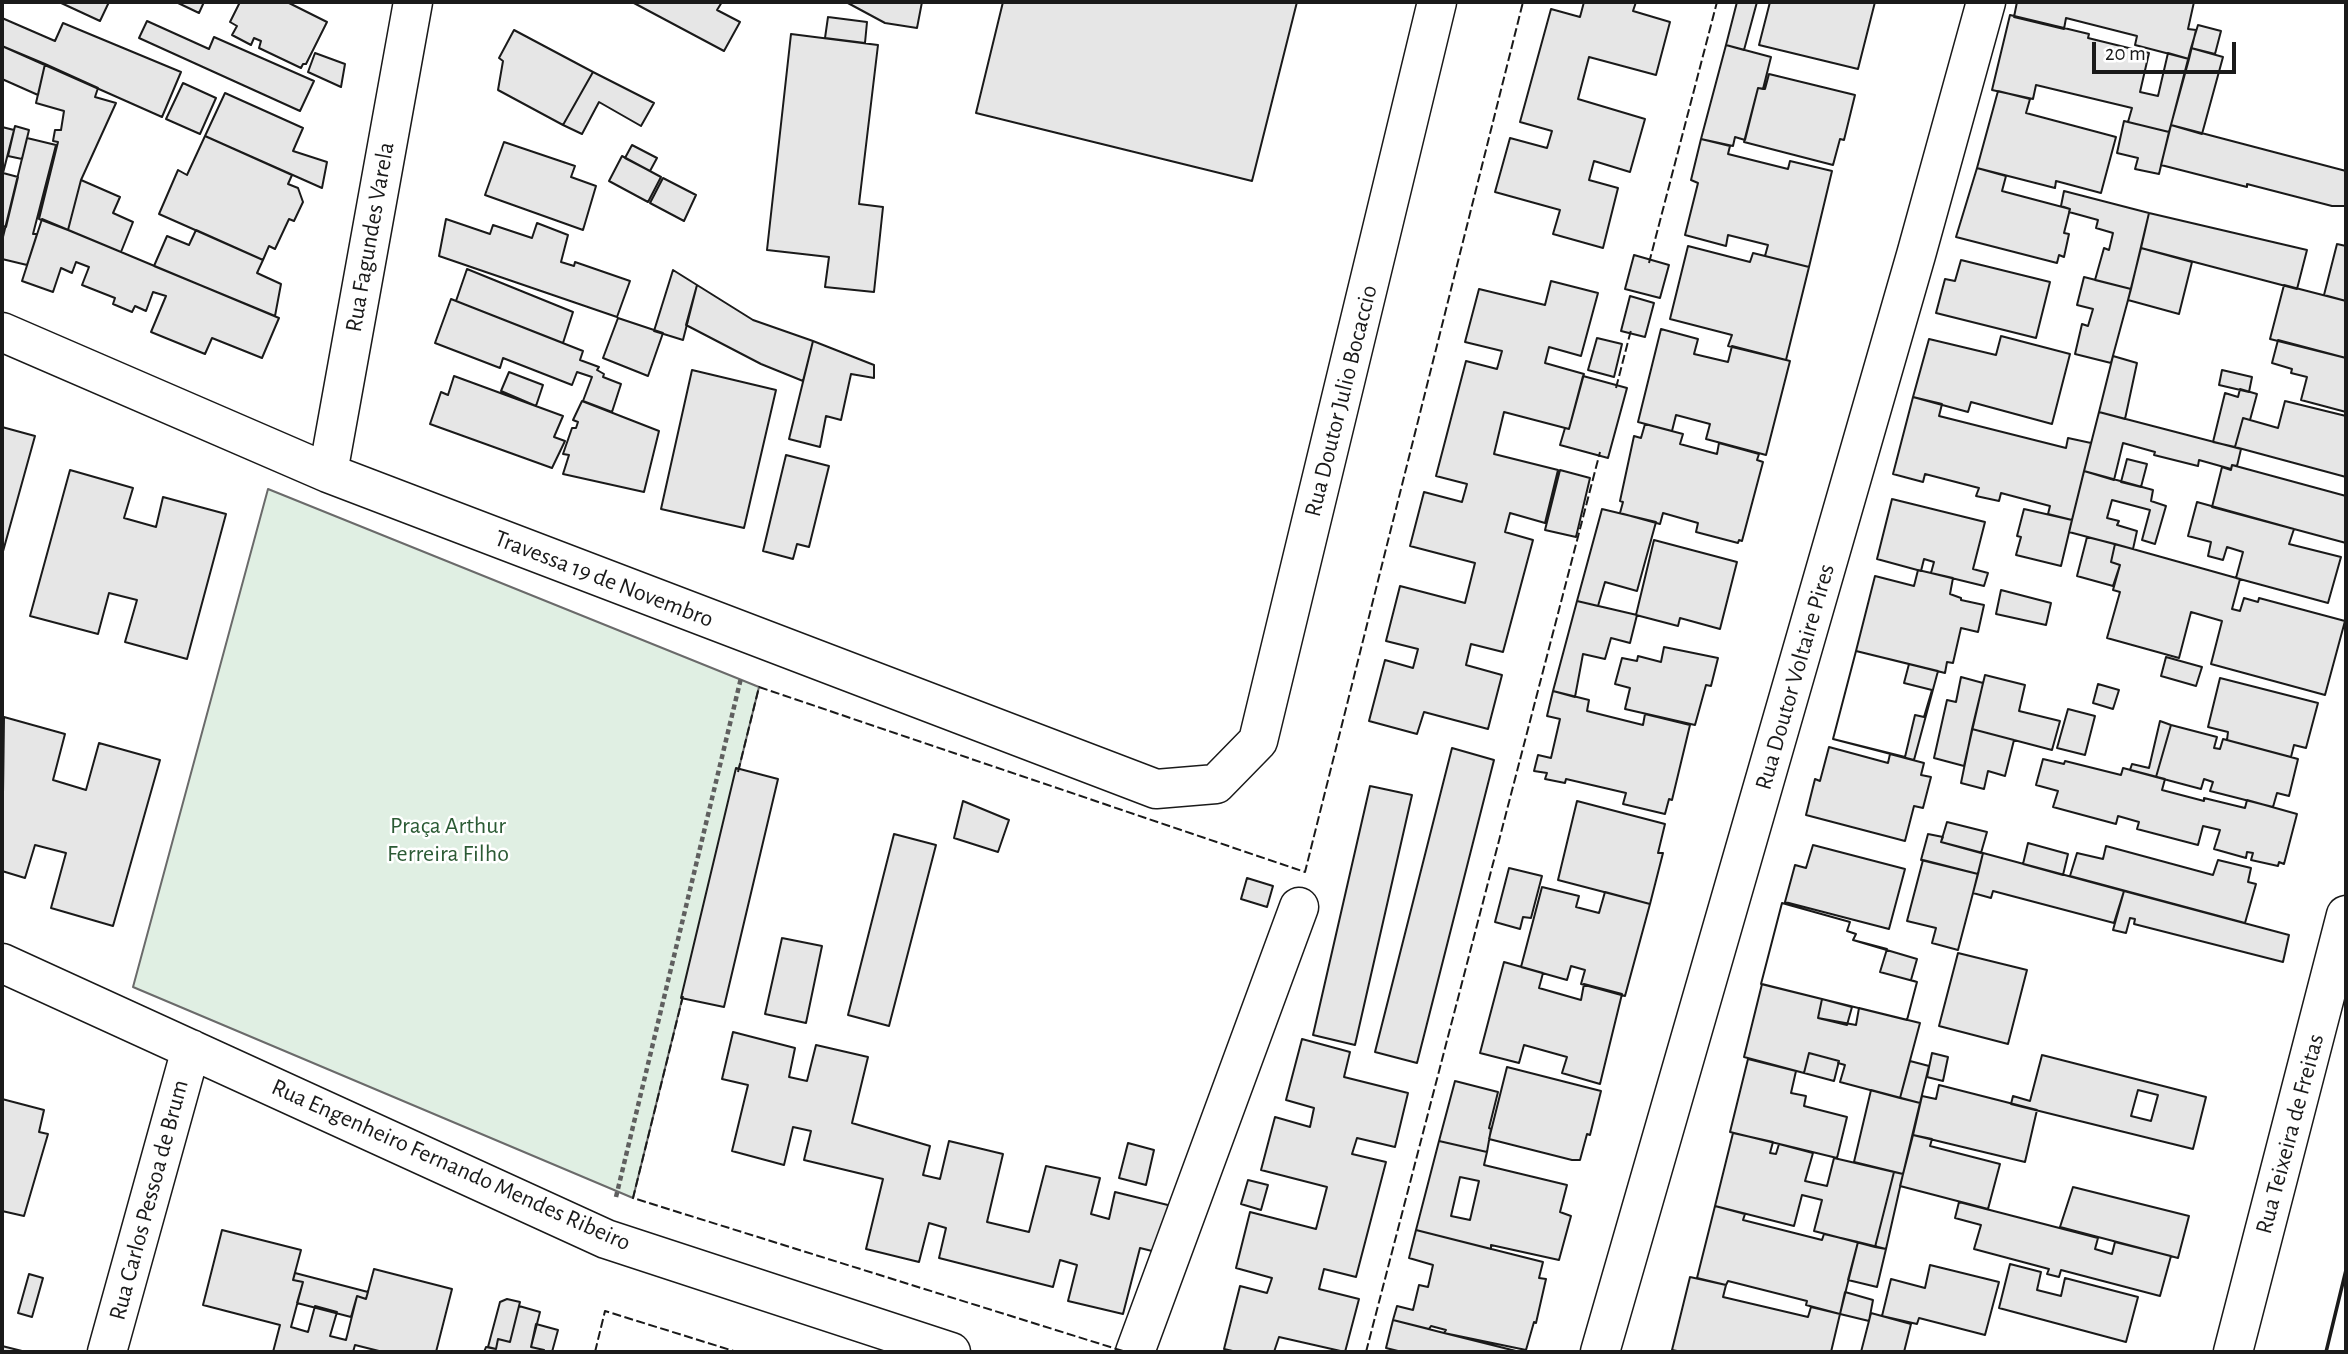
<!DOCTYPE html>
<html>
<head>
<meta charset="utf-8">
<style>
  body { margin:0 }
  #map { position:relative; width:2348px; height:1354px; overflow:hidden; background:#fff; font-family:"Alegreya Sans",sans-serif }
  canvas { display:block }
  .frame { position:absolute; inset:0; border:4px solid #1a1a1a; pointer-events:none }
  .scale { position:absolute; left:2092px; top:42px; width:144px; height:32px; box-sizing:border-box; border:4px solid #1a1a1a; border-top:0; padding-left:9px; font-size:21px; line-height:24px; white-space:nowrap; color:#1a1a1a; -webkit-text-stroke:5px #fff; paint-order:stroke }
</style>
</head>
<body>
<div id="map">
<canvas width="2348" height="1354"></canvas>
<div class="frame"></div>
<div class="scale">20 m</div>
</div>
<script>
const ctx = document.querySelector('canvas').getContext('2d');
ctx.lineJoin = 'round';
function fillPath(path, color) {
  ctx.fillStyle = color;
  ctx.fill(path, 'evenodd');
}
function toPath(rows) {
  const path = new Path2D();
  for (const r of rows) {
    path.moveTo(r[0], r[1]);
    for (let i = 2; i < r.length; i += 2) path.lineTo(r[i], r[i + 1]);
  }
  return path;
}
function trace(path, color, width, dash) {
  ctx.strokeStyle = color;
  ctx.lineWidth = width;
  ctx.lineCap = dash ? 'butt' : 'round';
  ctx.setLineDash(dash || []);
  ctx.stroke(path);
}
function drawText(font, color, halo, rows, align = 'center') {
  ctx.font = font + ' "Alegreya Sans",sans-serif';
  ctx.lineWidth = 5;
  ctx.setLineDash([]);
  ctx.textBaseline = 'middle';
  ctx.strokeStyle = halo;
  ctx.fillStyle = color;
  for (const [text, x, y, turn = 0] of rows) {
    ctx.save();
    ctx.translate(x, y);
    ctx.rotate((+turn || 0) * Math.PI / 180);
    ctx.textAlign = isNaN(turn) ? turn : align;
    if (halo) ctx.strokeText(text, 0, 0);
    ctx.fillText(text, 0, 0);
    ctx.restore();
  }
}
const green = toPath([
  [268,489,759,687,633,1198,133,987,268,489]
]);
fillPath(green, '#e0efe3');
trace(green, '#6a6a6a', 2);
const building = toPath([
  [59,2,109,2,100,21,59,2],
  [176,2,204,2,199,13,176,2],
  [240,2,287,2,327,22,306,64,303,64,301,68,259,48,261,41,254,38,251,45,232,35,237,26,230,22,240,2],
  [632,2,722,2,717,10,740,22,724,51,632,2],
  [846,2,922,2,917,28,885,23,846,2],
  [1003,2,1297,2,1252,181,976,113,1003,2],
  [1584,2,1636,2,1633,11,1670,22,1656,75,1589,57,1578,99,1645,119,1630,172,1594,161,1589,180,1618,188,1603,248,1553,234,1560,210,1495,192,1510,138,1547,148,1552,131,1520,122,1551,9,1580,17,1584,2],
  [1737,2,1757,2,1744,50,1726,45,1737,2],
  [1770,2,1875,2,1858,69,1759,45,1770,2],
  [2017,2,2194,2,2188,29,2196,30,2189,59,2135,45,2137,36,2066,18,2064,29,2014,17,2017,2],
  [2010,15,2089,34,2088,38,2149,53,2140,92,2158,96,2168,53,2189,59,2169,132,2128,122,2132,108,2036,85,2033,99,1992,90,2010,15],
  [828,17,867,22,865,43,825,38,828,17],
  [2,18,55,41,63,23,181,72,162,117,2,46,2,18],
  [147,21,209,49,214,37,314,81,300,111,139,38,147,21],
  [2198,25,2221,31,2215,54,2191,48,2198,25],
  [514,30,593,72,563,125,498,90,503,61,499,58,514,30],
  [791,34,878,45,859,204,883,207,874,292,825,287,829,257,767,250,791,34],
  [1726,45,1771,57,1763,89,1758,88,1745,140,1735,137,1733,146,1701,139,1726,45],
  [2,46,45,64,38,95,2,79,2,46],
  [2191,48,2223,57,2202,134,2171,125,2191,48],
  [315,53,345,64,341,87,308,72,315,53],
  [45,64,98,88,95,97,116,103,81,180,68,230,39,219,57,146,58,142,53,141,55,130,61,130,64,111,36,103,45,64],
  [593,72,654,103,641,126,599,102,582,134,563,125,593,72],
  [1769,74,1855,95,1844,140,1840,139,1833,165,1744,142,1758,88,1765,89,1769,74],
  [183,83,216,98,200,134,166,119,183,83],
  [1998,91,2030,99,2026,113,2116,137,2101,193,2056,181,2055,188,1977,168,1998,91],
  [225,93,303,128,293,151,327,162,322,188,205,136,225,93],
  [2124,121,2169,132,2159,174,2135,169,2138,158,2117,153,2124,121],
  [2171,125,2346,171,2346,206,2332,206,2247,184,2247,187,2161,165,2171,125],
  [15,126,29,130,22,159,8,156,15,126],
  [2,127,14,130,3,173,18,177,6,227,2,226,2,127],
  [205,136,292,175,288,184,298,188,303,202,294,221,289,219,275,249,269,246,263,260,159,214,178,170,187,175,205,136],
  [27,138,56,145,33,234,37,234,27,265,2,259,2,241,27,138],
  [1701,139,1730,146,1728,154,1788,169,1790,161,1832,171,1809,267,1765,256,1768,245,1728,235,1726,246,1685,235,1698,183,1691,180,1701,139],
  [504,142,575,166,571,177,596,186,583,230,485,195,504,142],
  [632,145,657,158,650,171,625,158,632,145],
  [622,156,661,177,648,202,609,181,622,156],
  [1977,168,2006,176,2002,191,2070,209,2064,233,2069,234,2064,257,2059,255,2057,263,1956,237,1977,168],
  [663,178,696,195,684,221,650,203,663,178],
  [81,180,120,197,113,213,133,222,121,252,68,230,81,180],
  [2064,191,2149,213,2131,289,2095,280,2104,248,2109,250,2113,233,2096,228,2098,220,2069,212,2070,209,2061,206,2064,191],
  [2149,213,2307,250,2297,289,2141,248,2149,213],
  [42,219,279,318,262,358,212,338,205,354,151,332,166,296,153,292,146,311,135,306,132,312,113,304,115,298,82,285,89,267,76,262,72,273,61,268,53,292,22,281,42,219],
  [446,219,490,234,493,225,532,238,537,223,568,235,561,262,574,266,575,262,630,281,617,317,439,256,446,219],
  [196,230,263,260,257,273,281,284,275,316,154,266,167,236,189,245,196,230],
  [2337,244,2346,246,2346,301,2324,295,2337,244],
  [1688,246,1750,262,1753,253,1809,267,1786,360,1728,346,1732,335,1670,319,1688,246],
  [2141,248,2192,262,2179,314,2128,300,2141,248],
  [1634,255,1669,265,1660,298,1625,289,1634,255],
  [1961,260,2050,282,2036,338,1936,313,1945,279,1955,281,1961,260],
  [467,269,573,312,563,343,456,301,467,269],
  [673,270,697,285,683,340,654,331,673,270],
  [2084,277,2131,289,2111,363,2075,354,2082,324,2088,326,2093,309,2077,305,2084,277],
  [1551,281,1598,293,1581,356,1549,347,1545,363,1584,374,1569,429,1504,412,1494,454,1558,470,1545,523,1510,513,1505,532,1533,540,1503,652,1471,644,1466,665,1502,675,1488,729,1424,712,1417,734,1369,721,1385,660,1413,668,1418,649,1386,641,1400,586,1465,603,1475,563,1410,546,1424,492,1462,502,1467,484,1436,476,1466,361,1497,369,1502,351,1465,342,1479,289,1545,305,1551,281],
  [697,285,753,320,813,341,803,381,761,364,686,325,697,285],
  [2284,285,2346,301,2346,358,2270,339,2284,285],
  [1630,296,1654,303,1645,337,1621,331,1630,296],
  [451,299,583,351,580,360,599,367,597,370,604,374,603,377,621,384,612,412,583,401,592,377,577,372,572,385,503,358,500,368,435,343,451,299],
  [618,318,663,333,648,376,603,358,618,318],
  [1661,329,1698,339,1694,354,1728,362,1732,346,1790,361,1766,455,1706,439,1710,424,1676,415,1672,431,1638,422,1661,329],
  [2001,336,2070,354,2052,424,1971,402,1968,412,1913,397,1929,339,1996,355,2001,336],
  [1597,338,1622,344,1614,377,1588,370,1597,338],
  [2278,340,2346,358,2346,412,2301,400,2307,377,2291,373,2292,369,2272,363,2278,340],
  [813,341,874,365,874,378,851,374,841,420,826,416,820,447,789,439,813,341],
  [2113,356,2137,363,2125,419,2099,412,2113,356],
  [692,370,776,390,744,528,661,509,692,370],
  [2222,370,2252,377,2249,392,2219,385,2222,370],
  [509,372,543,385,536,406,501,391,509,372],
  [454,376,563,416,554,437,565,441,552,468,430,424,441,392,448,395,454,376],
  [1583,376,1627,388,1608,458,1560,445,1565,428,1569,429,1583,376],
  [2240,389,2257,394,2250,420,2243,418,2235,447,2213,442,2225,393,2238,397,2240,389],
  [1913,397,1942,404,1939,416,2066,448,2068,438,2091,443,2072,520,2048,514,2050,506,2001,493,1999,501,1976,496,1979,488,1925,474,1923,482,1893,474,1913,397],
  [582,401,659,431,644,492,563,474,569,455,563,454,572,428,576,428,578,422,573,420,582,401],
  [2285,401,2346,416,2346,477,2235,447,2243,418,2278,428,2285,401],
  [2099,412,2241,449,2237,466,2232,465,2231,469,2199,460,2198,466,2154,455,2155,452,2123,443,2114,480,2084,471,2099,412],
  [1645,424,1683,434,1680,444,1717,454,1719,443,1759,454,1757,460,1763,462,1742,541,1739,540,1738,543,1696,532,1698,523,1663,513,1660,524,1620,513,1623,502,1620,501,1634,436,1641,438,1645,424],
  [2,427,35,436,2,555,2,427],
  [786,455,829,466,809,547,797,544,793,559,763,551,786,455],
  [2127,459,2147,464,2141,487,2121,482,2127,459],
  [2232,465,2346,496,2346,543,2212,507,2222,467,2231,470,2232,465],
  [70,470,133,488,124,518,156,527,163,497,226,514,187,659,125,642,137,600,109,593,98,634,30,616,70,470],
  [1560,470,1590,478,1576,537,1545,530,1560,470],
  [2084,471,2153,490,2151,501,2166,506,2155,544,2142,540,2150,510,2112,500,2107,518,2119,521,2117,525,2137,531,2133,549,2069,532,2084,471],
  [1892,499,1985,522,1973,569,1988,573,1984,586,1931,573,1934,562,1924,559,1921,571,1877,559,1892,499],
  [2197,502,2294,529,2289,544,2341,557,2328,603,2236,578,2243,552,2227,547,2223,560,2208,556,2211,542,2188,536,2197,502],
  [1602,509,1656,522,1637,591,1605,582,1598,606,1577,601,1602,509],
  [2024,509,2072,520,2061,566,2016,555,2021,537,2017,536,2024,509],
  [2087,537,2115,544,2111,562,2120,565,2113,586,2077,576,2087,537],
  [1654,540,1737,562,1720,629,1680,618,1678,626,1636,615,1654,540],
  [2115,544,2240,579,2232,609,2240,611,2244,598,2258,602,2259,598,2345,621,2325,695,2211,664,2222,621,2191,612,2179,658,2107,638,2120,592,2113,590,2120,565,2111,562,2115,544],
  [1918,570,1953,578,1950,594,1961,598,1961,600,1984,605,1978,632,1961,628,1953,663,1947,662,1945,673,1856,651,1875,576,1914,586,1918,570],
  [2001,590,2051,603,2046,625,1996,614,2001,590],
  [1577,601,1637,615,1630,643,1611,638,1605,659,1583,654,1575,697,1553,691,1577,601],
  [1664,647,1718,658,1711,686,1706,685,1695,725,1625,709,1630,688,1615,684,1622,658,1637,661,1638,656,1661,662,1664,647],
  [1856,651,1938,671,1914,760,1833,739,1856,651],
  [1856,651,1909,664,1904,683,1932,690,1924,717,1915,715,1905,757,1833,739,1856,651],
  [2166,657,2202,667,2196,686,2161,676,2166,657],
  [1985,675,2025,685,2019,711,2060,721,2052,750,1972,729,1985,675],
  [1961,677,1983,683,1964,766,1934,758,1947,700,1956,702,1961,677],
  [2220,678,2318,703,2306,748,2294,745,2291,757,2227,740,2228,732,2208,727,2220,678],
  [2098,684,2119,690,2113,709,2093,703,2098,684],
  [1553,691,1589,700,1587,711,1643,725,1645,714,1690,725,1672,800,1669,799,1665,814,1623,804,1626,793,1566,779,1565,783,1545,779,1547,773,1534,771,1538,755,1551,758,1560,719,1547,716,1553,691],
  [2068,709,2095,716,2085,755,2057,748,2068,709],
  [4,717,65,734,53,780,86,790,99,743,160,760,113,926,51,908,66,853,35,845,25,878,2,871,4,717],
  [2160,721,2171,725,2156,777,2130,770,2132,764,2149,768,2160,721],
  [2171,725,2217,737,2214,748,2220,749,2223,739,2298,759,2289,796,2277,793,2273,807,2210,791,2213,782,2204,779,2201,789,2156,777,2171,725],
  [1972,729,2014,740,2005,776,1988,771,1984,789,1961,783,1972,729],
  [1829,747,1888,763,1890,754,1924,763,1921,775,1931,777,1923,808,1914,806,1905,841,1806,815,1815,779,1820,781,1829,747],
  [1452,748,1494,760,1417,1063,1375,1052,1452,748],
  [2043,759,2064,764,2065,761,2121,775,2123,768,2165,779,2162,790,2204,801,2204,798,2245,808,2247,800,2297,814,2284,864,2279,862,2278,866,2251,860,2253,853,2247,852,2246,858,2214,849,2220,830,2203,826,2198,845,2137,829,2139,822,2118,816,2116,824,2053,807,2058,791,2036,785,2043,759],
  [736,768,778,779,724,1007,681,998,736,768],
  [1370,786,1412,795,1355,1045,1313,1035,1370,786],
  [963,801,1009,820,998,852,954,838,963,801],
  [1577,801,1665,824,1658,853,1663,853,1650,904,1558,880,1577,801],
  [1947,822,1987,832,1981,853,1941,842,1947,822],
  [894,834,936,845,889,1026,848,1015,894,834],
  [1928,834,1943,837,1941,842,1983,853,1978,874,1921,860,1928,834],
  [2028,843,2068,854,2063,875,2023,864,2028,843],
  [1813,845,1905,869,1889,929,1785,902,1795,865,1806,868,1813,845],
  [2106,846,2213,875,2218,860,2251,868,2248,882,2256,884,2245,923,2070,876,2077,853,2103,859,2106,846],
  [1983,853,2124,891,2114,923,1993,891,1991,898,1973,893,1983,853],
  [1923,860,1978,874,1958,950,1932,943,1936,928,1907,921,1923,860],
  [1509,868,1542,876,1531,918,1523,917,1520,929,1495,922,1509,868],
  [1247,878,1273,886,1267,907,1241,899,1247,878],
  [1542,887,1579,896,1576,907,1599,913,1605,892,1650,904,1625,996,1581,984,1585,970,1571,966,1567,980,1521,967,1542,887],
  [2124,891,2289,935,2283,962,2134,924,2135,919,2130,918,2126,933,2113,930,2124,891],
  [1782,903,1850,922,1847,931,1856,934,1853,940,1917,959,1911,980,1917,982,1907,1020,1761,984,1782,903],
  [1782,903,1850,922,1847,931,1856,934,1853,940,1887,949,1880,972,1917,982,1907,1020,1761,984,1782,903],
  [782,938,822,946,806,1023,765,1014,782,938],
  [1958,953,2027,970,2008,1044,1939,1026,1958,953],
  [1504,962,1543,973,1539,988,1581,1000,1584,984,1622,994,1600,1084,1562,1073,1567,1057,1524,1045,1519,1063,1480,1053,1504,962],
  [1762,984,1822,999,1818,1018,1856,1025,1859,1008,1920,1023,1900,1098,1840,1082,1845,1065,1838,1063,1839,1061,1809,1053,1804,1073,1744,1057,1762,984],
  [1822,999,1852,1007,1847,1025,1818,1018,1822,999],
  [733,1032,795,1048,789,1077,807,1081,816,1045,868,1057,852,1123,930,1146,923,1175,940,1179,949,1141,1003,1154,987,1222,1029,1232,1046,1166,1100,1178,1091,1214,1109,1219,1115,1192,1176,1207,1164,1254,1140,1248,1123,1314,1068,1301,1077,1265,1060,1260,1053,1287,939,1258,946,1228,929,1223,919,1262,866,1249,883,1179,804,1160,811,1131,793,1127,784,1165,732,1151,748,1085,722,1079,733,1032],
  [1302,1039,1350,1052,1344,1077,1408,1093,1395,1147,1357,1138,1352,1154,1386,1162,1356,1277,1324,1269,1319,1289,1359,1299,1345,1352,1279,1337,1274,1352,1237,1352,1224,1349,1240,1286,1267,1293,1272,1278,1236,1268,1250,1212,1316,1229,1327,1187,1261,1170,1275,1117,1310,1127,1314,1108,1286,1100,1302,1039],
  [1809,1053,1839,1061,1834,1081,1804,1073,1809,1053],
  [1932,1053,1948,1057,1943,1081,1927,1077,1932,1053],
  [2042,1055,2206,1097,2193,1149,2011,1104,2013,1096,2030,1101,2042,1055],
  [2138,1090,2158,1095,2151,1121,2131,1116,2138,1090],
  [1748,1059,1796,1071,1791,1093,1806,1096,1804,1106,1847,1117,1837,1158,1730,1132,1748,1059],
  [1910,1061,1929,1066,1920,1103,1900,1098,1910,1061],
  [1507,1067,1601,1091,1590,1135,1587,1134,1580,1160,1572,1160,1489,1139,1507,1067],
  [1455,1081,1498,1092,1489,1128,1491,1129,1487,1152,1439,1141,1455,1081],
  [1939,1085,2037,1110,2025,1162,1913,1135,1922,1096,1936,1099,1939,1085],
  [1871,1090,1920,1103,1903,1174,1854,1162,1871,1090],
  [2,1099,44,1110,39,1132,48,1134,24,1216,2,1211,2,1099],
  [1733,1133,1773,1142,1770,1153,1776,1154,1779,1144,1813,1153,1805,1181,1827,1186,1834,1158,1894,1172,1875,1247,1814,1231,1822,1200,1802,1195,1794,1226,1715,1206,1733,1133],
  [1913,1135,1932,1139,1930,1146,2000,1164,1988,1209,1900,1186,1913,1135],
  [1439,1141,1487,1152,1484,1165,1567,1185,1560,1212,1571,1216,1559,1260,1491,1245,1491,1249,1416,1230,1439,1141],
  [1460,1177,1479,1181,1470,1220,1451,1216,1460,1177],
  [1128,1143,1154,1150,1146,1185,1119,1178,1128,1143],
  [1894,1172,1903,1174,1886,1249,1875,1247,1894,1172],
  [1248,1180,1268,1185,1261,1210,1241,1204,1248,1180],
  [2073,1187,2189,1216,2178,1258,2060,1227,2073,1187],
  [1959,1202,2098,1238,2095,1249,2112,1254,2115,1242,2171,1256,2160,1296,2061,1270,2059,1277,2047,1274,2049,1269,1974,1249,1981,1225,1955,1218,1959,1202],
  [1715,1206,1745,1214,1743,1220,1822,1240,1824,1234,1858,1242,1840,1314,1806,1305,1807,1301,1728,1281,1726,1285,1697,1278,1715,1206],
  [222,1230,301,1250,293,1280,303,1282,291,1327,308,1332,315,1306,337,1312,330,1336,346,1340,357,1296,366,1299,374,1269,452,1289,436,1352,383,1352,355,1345,353,1352,273,1352,280,1325,203,1305,222,1230],
  [1416,1230,1543,1262,1539,1278,1546,1279,1536,1323,1534,1322,1526,1350,1444,1333,1446,1330,1431,1326,1429,1329,1393,1320,1397,1306,1413,1310,1419,1285,1428,1287,1433,1265,1409,1258,1416,1230],
  [1858,1242,1886,1249,1877,1287,1848,1280,1858,1242],
  [2010,1264,2041,1272,2037,1290,2061,1296,2065,1278,2138,1297,2126,1342,1999,1308,2010,1264],
  [1930,1265,1999,1282,1985,1335,1919,1318,1917,1324,1882,1316,1891,1279,1925,1288,1930,1265],
  [295,1273,368,1292,366,1299,357,1296,351,1317,297,1303,303,1282,293,1280,295,1273],
  [29,1274,43,1278,32,1317,18,1313,29,1274],
  [1690,1277,1726,1285,1723,1297,1808,1317,1811,1307,1840,1314,1831,1352,1682,1352,1672,1350,1690,1277],
  [1845,1292,1873,1300,1869,1321,1840,1314,1845,1292],
  [507,1299,520,1302,510,1342,498,1339,496,1349,488,1347,500,1302,507,1299],
  [519,1306,540,1312,531,1347,544,1350,543,1352,484,1352,486,1347,496,1349,498,1339,510,1342,519,1306],
  [1871,1313,1911,1324,1904,1352,1861,1352,1871,1313],
  [1393,1320,1444,1333,1520,1352,1402,1352,1386,1348,1393,1320],
  [536,1324,558,1330,552,1352,543,1352,544,1350,531,1347,536,1324],
  [2,1346,22,1351,22,1352,2,1352,2,1346]
]);
fillPath(building, '#e6e6e6');
trace(building, '#1a1a1a', 2);
const minor = toPath([
  [2,332,328,473,1156,789,1216,784,1258,741,1437,2],
  [328,473,413,2],
  [2,963,606,1239,951,1352],
  [107,1352,191,1049],
  [1135,1352,1299,907],
  [1600,1352,1916,255,1986,2],
  [2233,1352,2346,915]
]);
trace(minor, '#1a1a1a', 41);
trace(toPath([
  [616,1197,741,678]
]), '#5f5f5f', 4.5, [5, 3.5]);
trace(minor, '#fff', 38);
trace(toPath([
  [1649,263,1717,2],
  [1616,388,1631,330],
  [738,772,759,687,1305,872,1523,2],
  [683,996,633,1198,1123,1351],
  [595,1352,605,1311,737,1352],
  [1366,1352,1600,452]
]), '#1a1a1a', 2, [9, 3.5]);
trace(toPath([
  [2326,1352,2346,1270]
]), '#1a1a1a', 3.5);
drawText('24px', '#1a1a1a', '#fff', [
  ["Rua Fagundes Varela",370,237,-80],
  ["Rua Doutor Julio Bocaccio",1341,401,-76],
  ["Travessa 19 de Novembro",604,579,21],
  ["Rua Doutor Voltaire Pires",1795,677,-74],
  ["Rua Teixeira de Freitas",2290,1134,-75],
  ["Rua Engenheiro Fernando Mendes Ribeiro",451,1165,24],
  ["Rua Carlos Pessoa de Brum",149,1200,-75]
]);
drawText('24px', '#2b5a34', '#fff', [
  ["Praça Arthur",448,826],
  ["Ferreira Filho",448,854]
]);
</script>
</body>
</html>
